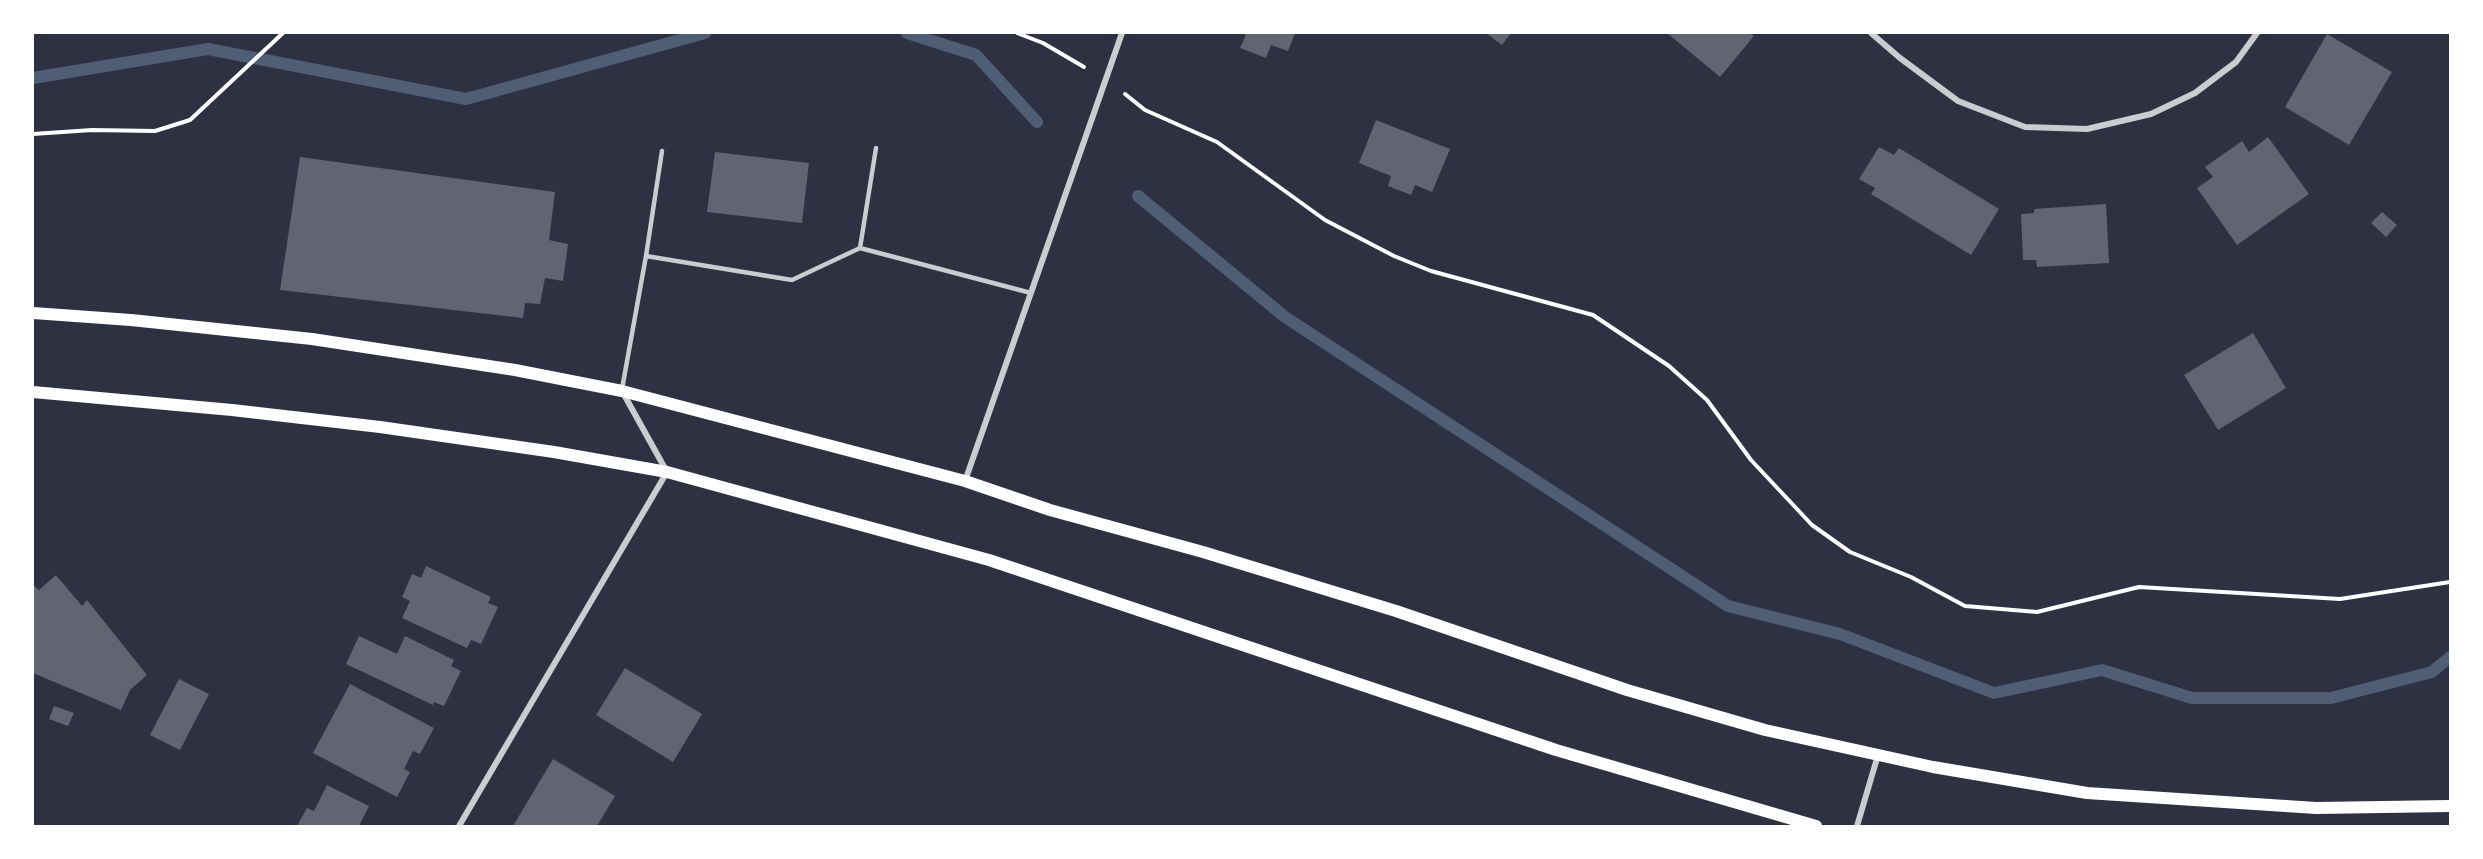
<!DOCTYPE html>
<html>
<head>
<meta charset="utf-8">
<style>
  body { margin:0 }
  #map { position:relative; width:2483px; height:859px; overflow:hidden; background:#2d3142; font-family:Inter,sans-serif }
  canvas { display:block }
  .frame { position:absolute; inset:0; border:34px solid #fff; pointer-events:none }
</style>
</head>
<body>
<div id="map">
<canvas width="2483" height="859"></canvas>
<div class="frame"></div>
</div>
<script>
const ctx = document.querySelector('canvas').getContext('2d');
ctx.lineJoin = 'round';
function toPath(rows) {
  const path = new Path2D();
  for (const r of rows) {
    path.moveTo(r[0], r[1]);
    for (let i = 2; i < r.length; i += 2) path.lineTo(r[i], r[i + 1]);
  }
  return path;
}
function trace(path, color, width, dash) {
  ctx.strokeStyle = color;
  ctx.lineWidth = width;
  ctx.lineCap = dash ? 'butt' : 'round';
  ctx.setLineDash(dash || []);
  ctx.stroke(path);
}
function fillPath(path, color) {
  ctx.fillStyle = color;
  ctx.fill(path, 'evenodd');
}
trace(toPath([
  [907,33,976,55,1037,122],
  [33,78,208,49,466,99,705,33],
  [1138,196,1285,317,1728,606,1840,634,1994,693,2102,670,2192,698,2331,698,2432,672,2450,657]
]), '#4f5d75', 12);
fillPath(toPath([
  [1242,33,1295,33,1288,51,1271,45,1266,58,1240,48,1246,35],
  [1486,33,1511,33,1502,45],
  [1667,33,1750,33,1754,36,1720,77],
  [2327,34,2392,72,2349,145,2285,107],
  [1376,120,1450,149,1432,192,1415,185,1411,195,1388,186,1391,176,1359,163],
  [2268,137,2309,194,2237,245,2197,188,2213,177,2205,167,2242,141,2249,152],
  [1879,147,1894,155,1899,148,1999,209,1971,255,1871,194,1875,188,1859,179],
  [715,152,809,163,802,223,707,212],
  [300,157,555,192,549,240,568,244,563,281,545,278,540,304,525,303,523,318,280,290],
  [2106,204,2109,263,2037,267,2036,260,2023,260,2021,214,2034,213,2034,209],
  [2382,212,2397,225,2386,237,2371,223],
  [2253,333,2286,388,2218,430,2184,375],
  [426,566,491,597,488,603,498,607,481,644,471,640,467,648,402,618,410,601,402,597,412,574,421,578],
  [56,575,82,606,87,600,147,675,130,690,121,710,33,673,33,585,39,590],
  [359,636,397,654,405,636,454,660,451,666,461,671,444,706,434,702,433,705,346,664],
  [625,668,702,714,673,762,596,715],
  [179,679,209,694,180,750,150,735],
  [350,684,434,728,420,754,413,751,404,769,410,772,397,797,313,753],
  [54,706,74,713,68,726,49,719],
  [553,759,615,796,597,826,513,826],
  [327,785,369,806,359,826,297,826,307,808,314,811]
]), '#626471');
trace(toPath([
  [1017,33,1043,43,1084,67],
  [1125,94,1145,110,1217,142,1325,220,1394,256,1431,271,1593,315,1669,366,1707,400,1751,460,1812,525,1850,552,1911,577,1965,606,2037,612,2139,587,2340,599,2450,582],
  [33,134,92,130,155,131,190,120,283,33]
]), '#fff', 4);
trace(toPath([
  [860,248,876,148],
  [646,256,662,151],
  [622,389,646,256,792,280,860,248,1031,293]
]), '#caccd0', 4.5);
trace(toPath([
  [1871,33,1900,58,1958,101,2025,127,2087,129,2151,114,2195,93,2236,62,2257,33],
  [965,481,1122,33],
  [459,826,667,472,622,391],
  [1857,826,1878,755]
]), '#caccd0', 6);
trace(toPath([
  [33,313,131,320,312,339,515,370,622,391,965,481,1050,510,1203,552,1396,611,1627,690,1765,730,1933,767,2087,793,2316,808,2450,806],
  [33,392,232,410,380,427,554,452,667,472,989,560,1556,750,1816,826]
]), '#fff', 12);
</script>
</body>
</html>
